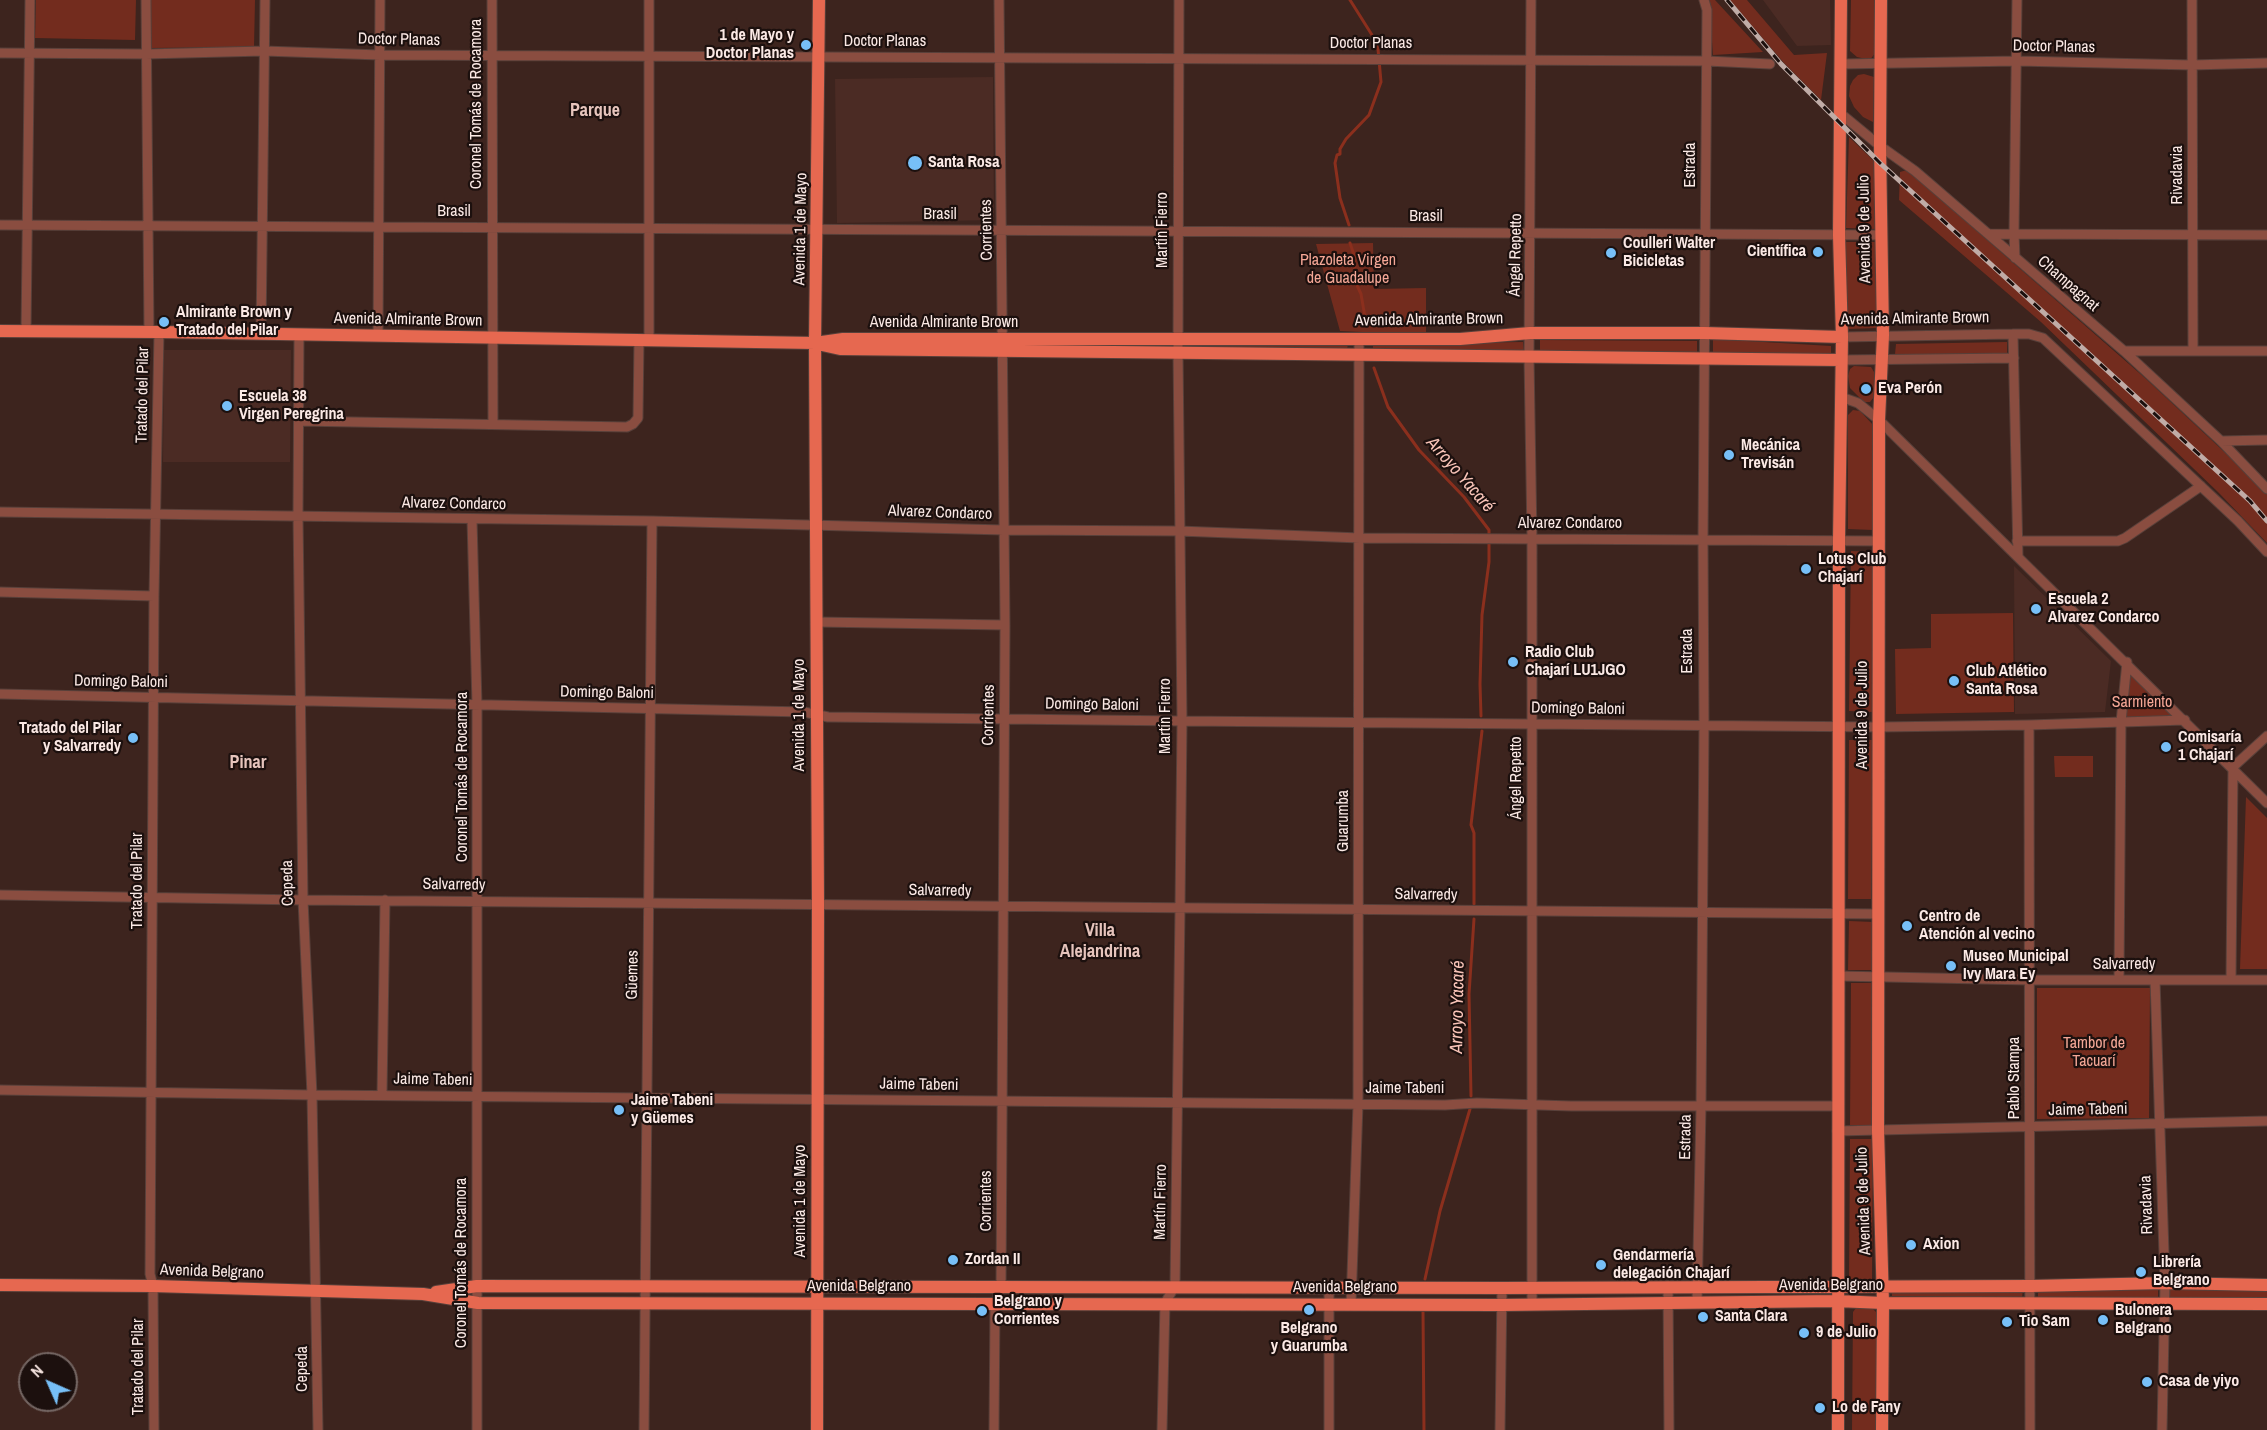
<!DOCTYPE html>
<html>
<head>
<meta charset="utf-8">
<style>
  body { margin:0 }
  #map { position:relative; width:2267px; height:1430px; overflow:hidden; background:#3d241e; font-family:"Archivo Narrow",sans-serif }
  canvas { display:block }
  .north { position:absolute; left:18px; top:1352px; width:60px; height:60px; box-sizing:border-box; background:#1c100e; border:2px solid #756764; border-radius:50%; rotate:315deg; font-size:16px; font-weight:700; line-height:24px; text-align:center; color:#fbe9e5 }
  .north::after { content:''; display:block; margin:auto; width:21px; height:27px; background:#77bff7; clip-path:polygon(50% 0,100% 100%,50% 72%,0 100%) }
</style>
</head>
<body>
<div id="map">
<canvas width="2267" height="1430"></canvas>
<div class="north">N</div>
</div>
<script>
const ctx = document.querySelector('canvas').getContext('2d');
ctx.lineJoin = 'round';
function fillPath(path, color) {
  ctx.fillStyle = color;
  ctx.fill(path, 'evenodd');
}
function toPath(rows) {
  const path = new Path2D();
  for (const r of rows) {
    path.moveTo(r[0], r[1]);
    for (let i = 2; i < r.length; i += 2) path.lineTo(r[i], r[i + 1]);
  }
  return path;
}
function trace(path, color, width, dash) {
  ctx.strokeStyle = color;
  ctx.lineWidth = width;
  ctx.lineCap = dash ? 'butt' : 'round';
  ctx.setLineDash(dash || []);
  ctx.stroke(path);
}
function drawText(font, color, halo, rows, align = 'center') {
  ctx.font = font + ' "Archivo Narrow",sans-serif';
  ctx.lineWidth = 4.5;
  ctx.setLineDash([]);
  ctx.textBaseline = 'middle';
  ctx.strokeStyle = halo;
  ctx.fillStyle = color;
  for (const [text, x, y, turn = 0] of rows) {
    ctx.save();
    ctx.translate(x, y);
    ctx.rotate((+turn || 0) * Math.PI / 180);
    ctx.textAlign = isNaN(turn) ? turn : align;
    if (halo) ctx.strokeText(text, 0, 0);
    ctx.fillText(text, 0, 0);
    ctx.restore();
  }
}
fillPath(toPath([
  [1763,0,1830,0,1831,45,1797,46],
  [993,77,994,220,837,223,835,79],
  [164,350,291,350,290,462,163,462],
  [2014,566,2111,661,2105,712,2015,714]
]), '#4b2b24');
fillPath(toPath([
  [36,0,136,0,135,40,35,38],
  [151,0,255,0,254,47,149,48],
  [1709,0,1715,0,1763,52,1713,55],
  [1730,0,1747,0,1794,55,1827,53,1821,100,1784,63],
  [1851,0,1875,0,1875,53,1870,60,1857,57,1850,51],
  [1864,74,1874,77,1873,122,1863,117,1854,107,1849,96,1850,86,1853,80,1858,75],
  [1849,137,1875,162,1875,229,1846,228],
  [1907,170,2145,378,2249,475,2267,494,2267,543,2219,493,2041,322,1899,200,1900,172],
  [1844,242,1875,242,1877,328,1848,329],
  [1373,243,1374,289,1426,288,1426,335,1340,331,1316,244],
  [1713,339,1831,346,1831,354,1713,354],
  [1540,340,1697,341,1697,354,1540,353],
  [1523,342,1524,352,1373,350,1373,344],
  [2007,342,2007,355,1895,354,1896,344],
  [1193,344,1348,344,1347,349,1193,348],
  [1854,366,1871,367,1874,372,1874,397,1870,402,1864,402,1850,388,1848,376,1850,369],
  [1853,410,1860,411,1874,426,1873,530,1848,529,1848,415],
  [1851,551,1875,552,1873,712,1849,711],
  [2013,613,2014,712,1896,714,1895,649,1931,648,1931,614],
  [2128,666,2181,718,2124,720],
  [1849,740,1873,740,1871,899,1848,899],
  [2054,756,2093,756,2093,777,2055,777],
  [2246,797,2267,818,2267,969,2240,969],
  [1849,921,1873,922,1872,970,1848,970],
  [1851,983,1874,983,1873,1125,1850,1125],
  [2037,988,2150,988,2149,1118,2037,1119],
  [1850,1139,1873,1139,1872,1281,1849,1281],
  [1892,1287,2023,1289,2022,1298,1892,1296],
  [2038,1288,2158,1289,2158,1297,2038,1297],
  [2168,1288,2267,1289,2267,1298,2168,1297],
  [1856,1308,1872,1308,1879,1315,1876,1430,1852,1430,1853,1312]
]), '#732c1e');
trace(toPath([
  [1349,225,1340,198,1335,163,1337,155,1340,154,1340,149,1346,139,1369,115,1381,82,1378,49,1372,35,1350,0],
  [1350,243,1354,255,1355,281,1361,294,1366,323],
  [1374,368,1388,407,1419,450,1464,497,1489,530,1489,562,1482,615,1480,684,1481,716],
  [1474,904,1474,833,1471,825,1482,731],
  [1471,1096,1469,994,1474,919],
  [1425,1279,1440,1211,1470,1109],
  [1423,1312,1424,1430]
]), '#8b2f1d', 3);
const minor = toPath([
  [146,0,149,332],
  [492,0,493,424],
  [1531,0,1529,357,1532,539,1532,1303],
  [2192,0,2193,351],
  [0,53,146,54,264,51,380,55,1707,61,1770,64],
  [1841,64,2017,61,2192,65,2267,63],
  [1840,113,1880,146,1915,171,2124,351,2221,441,2267,489],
  [0,225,1880,235],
  [1990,234,2267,235],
  [2015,258,2014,233,2017,0],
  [26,332,30,0],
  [261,334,265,0],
  [2013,334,2018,556],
  [299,335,298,516,303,900,312,1095,318,1430],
  [378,336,380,0],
  [1842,337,2013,334,2029,334,2043,338,2238,521,2267,552],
  [649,339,649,0],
  [2124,351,2267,351],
  [1841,360,2014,358],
  [1841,397,1858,403,1879,420,2267,803],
  [299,421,627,427,633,424,638,418,639,339],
  [2221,441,2267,440],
  [0,512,652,521,1004,530,1179,531,1360,538,1880,541],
  [472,520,477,705,477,1430],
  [2017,541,2118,541,2125,538,2201,486],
  [0,592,154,596],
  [817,622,1005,625],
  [0,694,804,712,828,717,1182,721,1879,727,2029,725,2185,720],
  [2029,725,2030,1430],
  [0,895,303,900,1879,914],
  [1838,976,2030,980,2267,980],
  [2119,980,2121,722,2127,662],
  [2155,980,2165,1283,2162,1430],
  [2231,980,2233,767,2267,736],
  [0,1090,312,1095,1445,1105,1477,1103,1571,1106,1838,1106],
  [382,1094,385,900],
  [1837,1131,2267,1121],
  [1668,1286,1669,1430],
  [1329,1287,1329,1430],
  [1697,1303,1701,1107,1704,726,1703,540,1707,10,1704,0],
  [1351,1304,1358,1104,1359,339],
  [154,1430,153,1286,150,1274,154,596,159,332],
  [644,1430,652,521],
  [994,1430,995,1305,1001,1286,1005,625,999,0],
  [1162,1430,1165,1303,1175,1286,1180,909,1182,721,1178,352,1179,0],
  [1500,1430,1502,1288]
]);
const major = toPath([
  [1881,0,1880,146,1883,335,1879,420,1878,1130,1883,1303,1882,1430],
  [0,331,159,332,815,343,843,339,1460,339,1530,333,1704,333,1842,337],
  [822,345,840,349,1841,360],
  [0,1285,153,1286,423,1294,478,1303,1501,1305,1837,1301,1883,1303,2267,1304],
  [436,1292,477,1286,1502,1288,2031,1286,2165,1283,2267,1285],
  [817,1430,818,904,815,343,819,0],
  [1838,1430,1839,540,1842,337,1839,235,1841,0]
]);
trace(minor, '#58403a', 11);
trace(major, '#58403a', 14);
trace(minor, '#8a4d40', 9);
trace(major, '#e66850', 12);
const rail = toPath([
  [1727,0,1781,64,1880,163,2250,501,2267,521]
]);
trace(rail, '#c0aca7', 5);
trace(rail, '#1c100e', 3, [9]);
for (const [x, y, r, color] of [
  [806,45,6,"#77bff7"],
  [915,163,8,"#77bff7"],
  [1818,252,6,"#77bff7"],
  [1611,253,6,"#77bff7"],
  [164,322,6,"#77bff7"],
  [1866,389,6,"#77bff7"],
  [227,406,6,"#77bff7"],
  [1729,455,6,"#77bff7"],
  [1806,569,6,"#77bff7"],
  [2036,609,6,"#77bff7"],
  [1513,662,6,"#77bff7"],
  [1954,681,6,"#77bff7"],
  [133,738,6,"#77bff7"],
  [2166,747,6,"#77bff7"],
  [1907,926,6,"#77bff7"],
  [1951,966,6,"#77bff7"],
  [619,1110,6,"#77bff7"],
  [1911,1245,6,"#77bff7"],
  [953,1260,6,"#77bff7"],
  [1601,1265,6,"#77bff7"],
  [2141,1272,6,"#77bff7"],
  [1309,1310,6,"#77bff7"],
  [982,1311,6,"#77bff7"],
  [1703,1317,6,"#77bff7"],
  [2103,1320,6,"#77bff7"],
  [2007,1322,6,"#77bff7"],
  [1804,1333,6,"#77bff7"],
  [2147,1382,6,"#77bff7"],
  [1820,1408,6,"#77bff7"]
]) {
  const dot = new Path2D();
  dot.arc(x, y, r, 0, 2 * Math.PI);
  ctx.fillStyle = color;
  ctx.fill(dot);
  trace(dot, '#1c100e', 2);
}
drawText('bold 16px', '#fbe9e5', '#1c100e', [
  ["1 de Mayo y",794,36,"right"],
  ["Doctor Planas",794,54,"right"],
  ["Santa Rosa",928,163],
  ["Coulleri Walter",1623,244],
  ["Bicicletas",1623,262],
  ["Científica",1806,252,"right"],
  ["Almirante Brown y",176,313],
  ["Tratado del Pilar",176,331],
  ["Eva Perón",1878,389],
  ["Escuela 38",239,397],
  ["Virgen Peregrina",239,415],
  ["Mecánica",1741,446],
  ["Trevisán",1741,464],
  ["Lotus Club",1818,560],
  ["Chajarí",1818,578],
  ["Escuela 2",2048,600],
  ["Alvarez Condarco",2048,618],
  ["Radio Club",1525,653],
  ["Chajarí LU1JGO",1525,671],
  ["Club Atlético",1966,672],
  ["Santa Rosa",1966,690],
  ["Tratado del Pilar",121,729,"right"],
  ["y Salvarredy",121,747,"right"],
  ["Comisaría",2178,738],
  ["1 Chajarí",2178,756],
  ["Centro de",1919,917],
  ["Atención al vecino",1919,935],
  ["Museo Municipal",1963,957],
  ["Ivy Mara Ey",1963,975],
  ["Jaime Tabeni",631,1101],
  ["y Güemes",631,1119],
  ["Axion",1923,1245],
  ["Gendarmería",1613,1256],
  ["delegación Chajarí",1613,1274],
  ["Zordan II",965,1260],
  ["Librería",2153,1263],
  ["Belgrano",2153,1281],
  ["Belgrano y",994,1302],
  ["Corrientes",994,1320],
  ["Bulonera",2115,1311],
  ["Belgrano",2115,1329],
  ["Santa Clara",1715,1317],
  ["Tio Sam",2019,1322],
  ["Belgrano",1309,1329,"center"],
  ["y Guarumba",1309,1347,"center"],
  ["9 de Julio",1816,1333],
  ["Casa de yiyo",2159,1382],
  ["Lo de Fany",1832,1408]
], 'left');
drawText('16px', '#fbe9e5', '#1c100e', [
  ["Doctor Planas",399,40,1],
  ["Doctor Planas",885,42],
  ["Doctor Planas",1371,44],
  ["Doctor Planas",2054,47,1],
  ["Coronel Tomás de Rocamora",477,104,-90],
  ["Estrada",1691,165,-90],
  ["Rivadavia",2178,175,-90],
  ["Brasil",454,212],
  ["Brasil",940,215],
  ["Brasil",1426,217],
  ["Avenida 1 de Mayo",801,229,-89],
  ["Avenida 9 de Julio",1865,229,-91],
  ["Corrientes",987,230,-91],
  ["Martín Fierro",1163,230,-90],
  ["Ángel Repetto",1516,255,-89],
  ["Champagnat",2068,284,41],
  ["Avenida Almirante Brown",1915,319,-1],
  ["Avenida Almirante Brown",408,320,1],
  ["Avenida Almirante Brown",1429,320,-1],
  ["Avenida Almirante Brown",944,323],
  ["Tratado del Pilar",143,395,-89],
  ["Alvarez Condarco",454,504,1],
  ["Alvarez Condarco",940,513,2],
  ["Alvarez Condarco",1570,524],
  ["Estrada",1688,651,-90],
  ["Domingo Baloni",121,682,1],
  ["Domingo Baloni",607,693,1],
  ["Domingo Baloni",1092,705,1],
  ["Domingo Baloni",1578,709,1],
  ["Avenida 1 de Mayo",800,715,-90],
  ["Corrientes",989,715,-89],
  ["Avenida 9 de Julio",1863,715,-90],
  ["Martín Fierro",1166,716,-90],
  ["Coronel Tomás de Rocamora",463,777,-90],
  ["Ángel Repetto",1517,778,-90],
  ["Guarumba",1344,821,-90],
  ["Tratado del Pilar",138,881,-90],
  ["Cepeda",288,883,-91],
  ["Salvarredy",454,885,1],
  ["Salvarredy",940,891,1],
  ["Salvarredy",1426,895,1],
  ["Salvarredy",2124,965],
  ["Güemes",633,975,-89],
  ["Pablo Stampa",2015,1078,-90],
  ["Jaime Tabeni",433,1080,1],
  ["Jaime Tabeni",919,1085,1],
  ["Jaime Tabeni",1405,1089],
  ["Jaime Tabeni",2088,1110,-1],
  ["Estrada",1686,1137,-89],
  ["Avenida 1 de Mayo",801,1201,-90],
  ["Corrientes",987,1201,-90],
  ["Avenida 9 de Julio",1864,1201,-92],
  ["Martín Fierro",1161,1202,-89],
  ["Rivadavia",2147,1205,-92],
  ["Coronel Tomás de Rocamora",462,1263,-90],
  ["Avenida Belgrano",212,1272,2],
  ["Avenida Belgrano",1831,1286],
  ["Avenida Belgrano",859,1287],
  ["Avenida Belgrano",1345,1288],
  ["Tratado del Pilar",139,1367,-90],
  ["Cepeda",303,1369,-90]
]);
drawText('16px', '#f5a796', '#1c100e', [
  ["Plazoleta Virgen",1348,261],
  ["de Guadalupe",1348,279],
  ["Sarmiento",2142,703],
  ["Tambor de",2094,1044],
  ["Tacuarí",2094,1062]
]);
drawText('bold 18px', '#e6c4bc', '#1c100e', [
  ["Parque",595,111],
  ["Pinar",248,763],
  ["Villa",1100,931],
  ["Alejandrina",1100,952]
]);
drawText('italic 18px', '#f9c4b8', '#1c100e', [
  ["Arroyo Yacaré",1460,475,49],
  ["Arroyo Yacaré",1458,1007,-89]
]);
</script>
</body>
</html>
